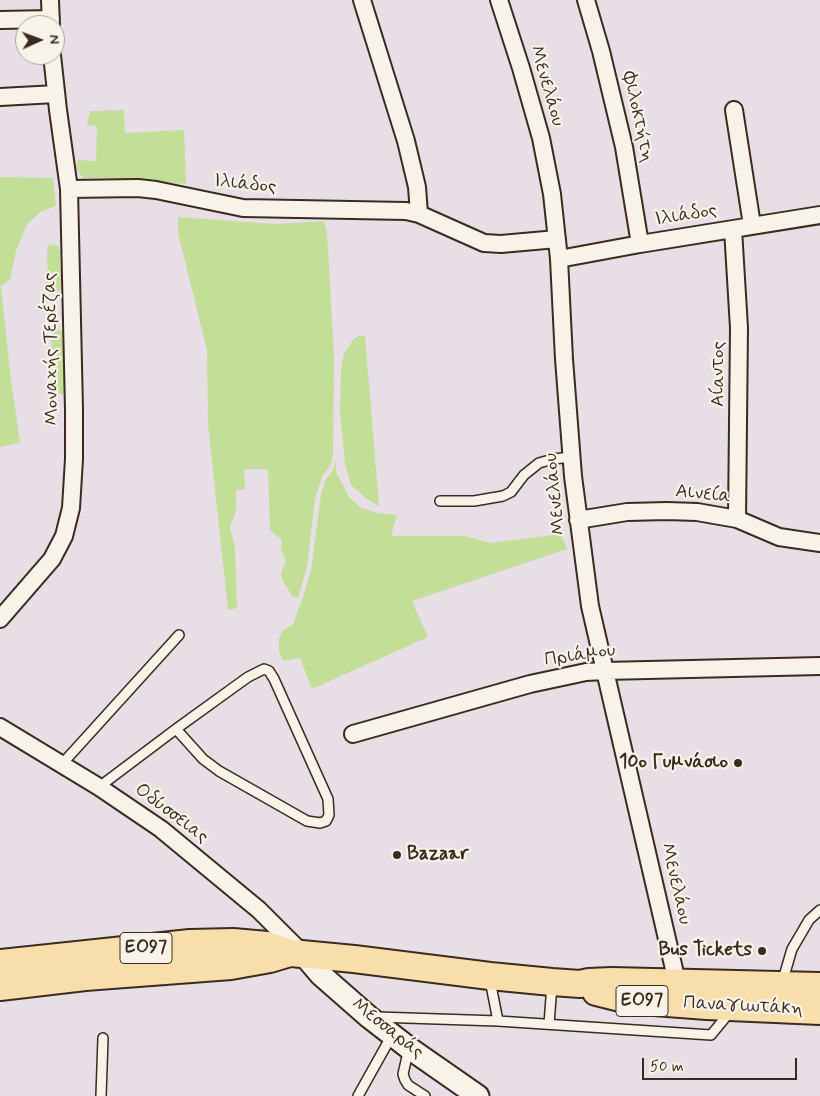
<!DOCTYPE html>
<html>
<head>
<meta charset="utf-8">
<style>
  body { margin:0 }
  #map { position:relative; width:820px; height:1096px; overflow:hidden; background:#e8dfe6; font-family:Mynerve,sans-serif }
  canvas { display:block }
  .north { position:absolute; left:15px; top:15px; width:50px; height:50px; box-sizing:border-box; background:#f7f3e8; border:1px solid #aca397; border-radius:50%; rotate:88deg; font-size:14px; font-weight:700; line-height:20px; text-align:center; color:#3b2a1e }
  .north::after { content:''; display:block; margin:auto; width:18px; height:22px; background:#3b2a1e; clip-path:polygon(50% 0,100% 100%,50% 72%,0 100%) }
  .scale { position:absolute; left:642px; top:1058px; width:155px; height:22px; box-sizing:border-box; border:2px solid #3b2a1e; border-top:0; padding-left:6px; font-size:15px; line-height:18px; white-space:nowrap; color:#3b2a1e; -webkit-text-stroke:4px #f7f3e8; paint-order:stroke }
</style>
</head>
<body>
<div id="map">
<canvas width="820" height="1096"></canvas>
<div class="north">N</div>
<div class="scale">50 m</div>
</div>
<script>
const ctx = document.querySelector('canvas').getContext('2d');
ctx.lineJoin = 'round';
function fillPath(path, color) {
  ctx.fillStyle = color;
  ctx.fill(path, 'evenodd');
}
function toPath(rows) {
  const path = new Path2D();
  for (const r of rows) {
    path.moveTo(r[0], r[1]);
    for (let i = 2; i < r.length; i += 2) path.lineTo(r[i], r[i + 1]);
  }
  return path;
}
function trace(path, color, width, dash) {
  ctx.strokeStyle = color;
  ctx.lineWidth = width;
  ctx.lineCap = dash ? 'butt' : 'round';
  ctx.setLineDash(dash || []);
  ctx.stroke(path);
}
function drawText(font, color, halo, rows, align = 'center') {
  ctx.font = font + ' Mynerve,sans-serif';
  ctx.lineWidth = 4.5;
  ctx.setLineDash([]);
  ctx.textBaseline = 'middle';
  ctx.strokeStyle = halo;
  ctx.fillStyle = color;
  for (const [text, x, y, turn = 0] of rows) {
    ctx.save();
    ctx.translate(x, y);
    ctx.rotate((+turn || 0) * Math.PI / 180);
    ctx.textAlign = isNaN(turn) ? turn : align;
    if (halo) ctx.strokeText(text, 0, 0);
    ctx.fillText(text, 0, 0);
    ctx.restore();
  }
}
fillPath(toPath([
  [124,110,125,133,184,130,186,184,104,178,83,178,76,168,78,160,96,161,97,126,87,125,90,111],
  [0,177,53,178,56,206,42,211,27,224,16,251,10,280,1,286,10,372,20,443,0,447],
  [178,217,275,224,324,221,327,232,334,355,333,454,331,465,323,475,315,498,307,567,298,598,292,596,282,579,281,573,286,561,281,550,282,540,270,530,268,469,244,469,245,489,236,490,236,511,230,527,235,548,237,608,228,610,208,424,207,350,178,233],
  [49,244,58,246,60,251,61,279,61,288,57,295,51,291,48,280,47,251],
  [57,329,61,330,64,338,68,358,69,389,64,395,57,393,52,360,51,333],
  [358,336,365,336,379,506,367,499,351,485,345,464,340,411,341,370,344,353,353,340],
  [336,460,336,472,349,497,360,507,376,513,397,515,391,536,465,536,490,543,561,534,567,549,412,601,428,637,312,689,300,658,283,661,279,651,279,639,282,631,293,624,302,600,311,570,321,495,325,481,333,470]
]), '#c3de96');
const service = toPath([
  [440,501,474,501,503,496,511,492,524,475,539,463,553,459,572,457],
  [62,764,179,635],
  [99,787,176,729,248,677,264,669,269,671,274,679,328,799,329,815,326,821,320,823,307,821,219,771,203,759,176,729],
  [490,980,498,1021],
  [782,983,792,949,809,920,820,910],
  [377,1017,498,1021,711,1035,725,1018],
  [549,1024,552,985],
  [409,1048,403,1074,405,1080,408,1085,425,1096],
  [101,1096,103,1038],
  [358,1096,392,1035]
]);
const minor = toPath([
  [50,0,51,25],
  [362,0,406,141,417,187,419,214],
  [499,0,521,68,541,138,552,194,559,259,564,359,573,476,590,606,677,982],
  [586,0,601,51,624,147,640,244],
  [0,20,51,19],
  [0,97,56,94],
  [734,110,752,225],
  [69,189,138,188,156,190,243,208,406,211,419,214,484,243,501,244,557,239],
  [733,229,739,328,737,519],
  [559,259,640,244,820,215],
  [578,520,627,512,667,511,697,512,737,519,779,537,820,543],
  [0,619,52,559,64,536,71,508,74,459,74,409,69,189,58,110,52,55],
  [0,727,99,787,161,829,259,910,303,954],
  [353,734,530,684,586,672,605,671,820,666]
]);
const tertiary = toPath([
  [303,954,320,974,369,1017,409,1048,478,1096]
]);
const primary = toPath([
  [0,963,190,943,233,942,267,945,291,953,354,959,490,976,552,982,580,984,589,982,612,981,820,986],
  [0,987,85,977,231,966,270,959,290,953],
  [596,992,620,998,641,1001,707,1006,820,1011]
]);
trace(service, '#3b2a1e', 12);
trace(minor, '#3b2a1e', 20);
trace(tertiary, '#3b2a1e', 25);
trace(primary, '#3b2a1e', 30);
trace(service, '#f7f3e8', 9);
trace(minor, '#f7f3e8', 16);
trace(tertiary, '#f7f3e8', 21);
trace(primary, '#f8deab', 26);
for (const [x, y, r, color] of [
  [738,763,5,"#3b2a1e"],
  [397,855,5,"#3b2a1e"],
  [762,951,5,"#3b2a1e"]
]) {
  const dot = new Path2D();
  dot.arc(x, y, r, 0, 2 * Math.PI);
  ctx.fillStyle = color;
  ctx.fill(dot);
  trace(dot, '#f7f3e8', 2);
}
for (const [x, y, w] of [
  [146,948,52],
  [642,1001,52]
]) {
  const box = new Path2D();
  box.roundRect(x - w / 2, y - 15.5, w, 31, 4);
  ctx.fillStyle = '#f7f3e8';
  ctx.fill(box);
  trace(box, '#3b2a1e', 1);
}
drawText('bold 18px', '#3b2a1e', null, [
  ["ΕΟ97",146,948],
  ["ΕΟ97",642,1001]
]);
drawText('19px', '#3b2a1e', '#f7f3e8', [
  ["Μενελάου",546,86,74],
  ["Φιλοκτήτη",637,117,78],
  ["Ιλιάδος",245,185,6],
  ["Ιλιάδος",686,216,-9],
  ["Μοναχής Τερέζας",52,349,-91],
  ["Αίαντος",719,374,-90],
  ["Μενελάου",556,494,-96],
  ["Αινεία",703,495,6],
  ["Πριάμου",580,656,-8],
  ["Οδύσσειας",171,814,37],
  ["Μενελάου",675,884,77],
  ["Παναγιωτάκη",743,1007,3],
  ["Μεσσαράς",387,1029,38]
]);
drawText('bold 19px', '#3b2a1e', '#f7f3e8', [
  ["10ο Γυμνάσιο",728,763],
  ["Bazaar",407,855,"left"],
  ["Bus Tickets",752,951]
], 'right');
</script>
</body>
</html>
